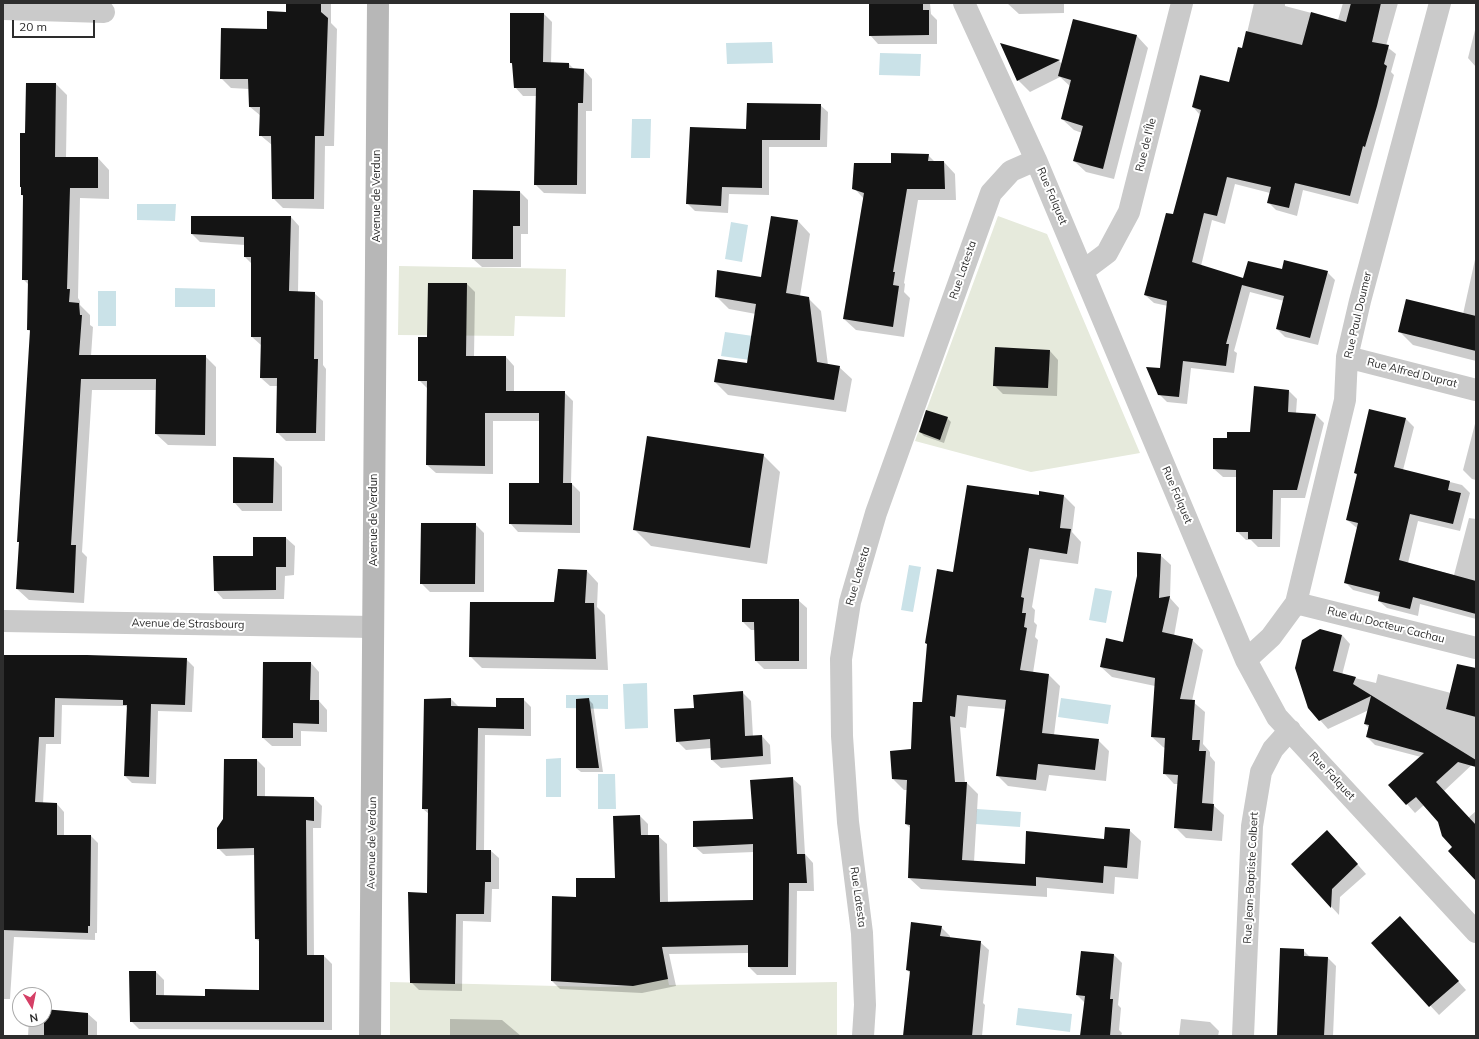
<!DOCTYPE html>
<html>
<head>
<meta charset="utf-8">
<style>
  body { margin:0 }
  #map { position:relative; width:1479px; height:1039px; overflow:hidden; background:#fff; font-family:Mulish,sans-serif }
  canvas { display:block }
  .frame { position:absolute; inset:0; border:4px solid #2d2d2d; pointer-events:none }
  .north { position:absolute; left:12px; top:987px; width:40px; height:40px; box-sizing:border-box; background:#fff; border:1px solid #ababab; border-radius:50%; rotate:170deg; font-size:11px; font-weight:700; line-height:16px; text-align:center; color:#2d2d2d }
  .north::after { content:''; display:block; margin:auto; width:14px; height:18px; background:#d53f66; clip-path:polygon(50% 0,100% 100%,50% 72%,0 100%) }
  .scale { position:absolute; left:12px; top:20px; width:83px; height:18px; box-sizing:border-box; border:2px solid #2d2d2d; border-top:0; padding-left:5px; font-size:12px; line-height:14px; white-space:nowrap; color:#2d2d2d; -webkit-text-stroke:3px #fff; paint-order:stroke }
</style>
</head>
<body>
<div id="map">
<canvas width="1479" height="1039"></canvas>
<div class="frame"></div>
<div class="north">N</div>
<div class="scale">20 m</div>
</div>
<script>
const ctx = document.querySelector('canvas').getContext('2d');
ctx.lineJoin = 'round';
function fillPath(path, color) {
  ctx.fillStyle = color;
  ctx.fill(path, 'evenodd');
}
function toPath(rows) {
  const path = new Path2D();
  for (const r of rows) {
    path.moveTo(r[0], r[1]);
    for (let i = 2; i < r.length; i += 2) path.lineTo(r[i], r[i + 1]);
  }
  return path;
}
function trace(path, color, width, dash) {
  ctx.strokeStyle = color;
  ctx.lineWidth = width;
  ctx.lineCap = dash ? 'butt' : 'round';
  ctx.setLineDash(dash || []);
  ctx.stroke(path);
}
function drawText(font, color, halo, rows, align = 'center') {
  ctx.font = font + ' Mulish,sans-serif';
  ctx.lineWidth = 4;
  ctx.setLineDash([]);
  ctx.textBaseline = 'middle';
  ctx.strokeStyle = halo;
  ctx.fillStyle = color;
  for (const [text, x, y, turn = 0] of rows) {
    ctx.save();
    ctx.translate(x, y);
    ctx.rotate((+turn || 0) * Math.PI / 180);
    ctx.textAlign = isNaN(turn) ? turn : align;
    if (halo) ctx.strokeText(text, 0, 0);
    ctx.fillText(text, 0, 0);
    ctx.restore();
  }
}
fillPath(toPath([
  [998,216,1047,234,1140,453,1031,472,915,441],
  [399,266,566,269,565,317,515,316,514,336,398,335],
  [663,954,669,985,837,982,837,1036,390,1036,390,982,599,987,633,986]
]), '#e6eadc');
fillPath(toPath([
  [772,42,773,63,727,64,726,43],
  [880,53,921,54,920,76,879,75],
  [632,119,651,119,650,158,631,158],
  [137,204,176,204,175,221,137,220],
  [731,222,748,225,742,262,725,259],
  [175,288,215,289,215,307,175,307],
  [98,291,116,291,116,326,98,326],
  [725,332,753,336,750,360,721,356],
  [909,565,921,567,913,612,901,610],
  [1095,588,1112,591,1106,623,1089,620],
  [647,683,648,728,625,729,623,684],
  [566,695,608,695,608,709,566,708],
  [1061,698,1111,705,1108,724,1058,717],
  [561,758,561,797,546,797,546,759],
  [598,774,615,774,616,809,598,809],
  [977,809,1021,812,1020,827,976,824],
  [1018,1008,1072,1014,1070,1032,1016,1025]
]), '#cae2e8');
fillPath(toPath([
  [287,3,331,3,331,23,337,29,334,146,325,146,324,209,283,208,273,198,272,145,260,135,261,116,250,107,249,89,231,88,221,78,287,13],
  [870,3,930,3,931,14,937,20,937,44,878,44,870,35],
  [1007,3,1064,3,1064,13,1019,14],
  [1254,3,1285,3,1285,6,1338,20,1343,3,1398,3,1386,46,1396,54,1391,72,1394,75,1358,204,1303,190,1297,216,1276,210,1268,202,1270,193,1235,184,1225,224,1212,220,1201,266,1244,279,1327,272,1335,280,1318,345,1285,337,1277,329,1284,301,1250,292,1234,351,1237,353,1234,373,1191,368,1187,404,1167,402,1159,394,1168,306,1154,303,1145,295,1174,216,1200,115,1193,107,1230,84,1243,50],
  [544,14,552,22,551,64,569,64,574,69,584,70,592,79,592,111,586,111,586,194,544,193,535,184,537,96,523,96,515,87,513,65,511,63],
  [1073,20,1137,36,1148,48,1114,179,1086,172,1074,161,1082,133,1074,130,1062,119,1071,87,1060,77,1030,92,1018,80,1002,45,1059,61,1062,64],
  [1476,26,1476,67,1468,58],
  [56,84,67,95,66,158,98,158,109,170,109,199,80,198,78,298,80,301,80,305,90,315,90,325,93,327,91,356,205,356,216,367,216,446,168,445,156,434,157,390,92,390,82,552,87,557,84,603,29,600,17,589,31,332,28,330,29,285,23,279,24,197,22,195,26,134],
  [820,105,828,112,827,147,769,147,769,195,729,194,728,213,695,211,688,204,747,130],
  [928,155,935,162,944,162,955,174,956,200,918,200,904,283,905,284,904,292,910,298,904,337,856,330,844,319,864,199,854,188,892,164],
  [520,192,528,200,528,234,521,234,521,267,482,267,473,259],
  [291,217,299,226,298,293,314,293,323,301,323,365,326,369,325,441,286,441,277,432,278,386,270,386,261,378,261,345,252,337,252,264,245,257,245,245,200,242,192,234],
  [798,221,810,234,800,296,808,298,821,311,828,365,839,367,852,379,846,412,728,395,715,382,748,365,756,314,729,309,716,296,762,278],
  [1476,255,1476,361,1413,345,1399,331,1463,314],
  [467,284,475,292,474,357,506,357,514,366,514,392,564,392,573,401,571,483,580,492,580,533,518,532,510,523,540,484,540,421,493,421,493,474,436,473,427,465,428,389,419,380,428,338],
  [1050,351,1058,360,1057,396,1003,394,994,385],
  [1289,391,1297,399,1296,413,1316,415,1324,423,1305,498,1281,498,1280,547,1258,547,1251,540,1246,540,1237,531,1237,477,1223,477,1214,469,1228,439,1251,433],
  [1370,410,1406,419,1414,427,1403,470,1462,485,1470,493,1460,531,1418,521,1408,563,1454,575,1469,518,1476,519,1476,619,1420,604,1418,616,1387,608,1379,601,1380,597,1353,590,1345,582,1357,528,1347,520,1358,476,1355,473],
  [947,418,951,422,944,443,924,436,920,432],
  [1476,420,1476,480,1472,479,1463,470],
  [763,455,780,472,767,564,651,546,634,529],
  [273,458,282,467,282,511,242,511,234,502],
  [1064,496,1075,507,1072,532,1081,542,1078,564,1040,559,1032,607,1035,610,1034,622,1037,625,1035,637,1038,640,1033,673,1049,675,1060,686,1054,735,1098,740,1109,751,1106,781,1049,775,1046,791,1008,786,997,775,1006,709,968,706,966,728,960,727,965,783,967,783,978,794,974,862,1026,865,1105,841,1129,830,1141,841,1138,879,1115,877,1114,894,1047,888,1047,897,921,889,909,878,910,828,906,824,907,790,904,790,893,779,912,750,954,573,1039,497],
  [475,524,484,533,484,592,430,592,421,583],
  [254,538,286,538,295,546,294,575,285,576,284,599,223,599,215,590,254,557],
  [1160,555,1171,565,1170,598,1179,608,1174,636,1192,640,1203,650,1192,701,1205,712,1203,744,1210,752,1210,756,1215,762,1213,805,1224,815,1222,841,1186,838,1175,827,1178,784,1174,784,1164,773,1165,748,1163,747,1152,737,1155,686,1112,677,1101,667,1124,643],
  [587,571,598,583,597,607,605,615,608,670,482,668,470,656,555,603],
  [798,600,807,608,807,669,764,669,756,661,755,630,751,630,743,622],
  [1321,630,1342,635,1350,644,1342,675,1376,683,1378,674,1451,693,1476,669,1476,761,1444,791,1468,818,1476,811,1476,880,1439,821,1424,805,1415,813,1407,804,1421,757,1375,745,1367,737,1369,728,1365,724,1369,710,1328,729,1320,720],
  [3,655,186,659,194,667,192,712,158,711,156,784,132,783,125,776,127,708,126,706,62,705,61,744,46,744,43,804,57,804,64,812,64,836,91,836,98,843,97,933,95,933,95,940,14,937,10,999,3,999],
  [311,663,319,672,319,701,327,710,327,732,301,731,301,746,272,746,263,738],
  [742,692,751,701,753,737,762,736,770,745,771,764,721,768,712,760,711,748,686,750,677,741,695,709],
  [451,699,459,707,497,708,523,699,531,707,531,736,485,735,484,851,491,851,499,858,499,889,492,889,491,922,463,921,462,991,419,990,411,982,428,894,429,814,423,809],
  [577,700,589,700,593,704,603,772,581,772,576,768],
  [225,760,257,760,265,768,265,797,314,798,322,806,321,828,313,828,314,956,324,956,332,964,332,1030,139,1029,131,1021,130,972,156,972,164,980,164,996,206,997,260,991,260,942,256,939,255,855,226,856,218,848,224,819],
  [792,778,801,786,805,854,813,863,814,891,797,891,796,975,757,975,749,967,749,953,669,954,676,986,642,993,560,989,552,981,577,898,616,879,640,816,648,824,648,836,658,836,667,844,668,903,754,901,754,852,703,854,694,846,754,820],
  [1336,840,1366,874,1340,897,1339,915,1292,864],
  [1409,926,1466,990,1439,1015,1372,943],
  [941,927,950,936,950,938,980,942,989,950,983,1003,985,1005,982,1036,904,1036,911,974,907,970],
  [1303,950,1310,957,1328,958,1336,966,1333,1036,1278,1036],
  [1082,952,1114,955,1122,963,1118,1005,1121,1008,1119,1030,1122,1033,1121,1036,1081,1036,1085,1003,1077,995],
  [44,1010,88,1014,97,1022,97,1036,28,1036,29,1019,44,1019],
  [450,1019,502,1020,521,1036,450,1036],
  [1181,1019,1210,1022,1219,1031,1218,1036,1179,1036]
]), '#0003');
fillPath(toPath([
  [286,3,321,3,321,12,328,18,324,136,315,136,314,199,272,199,271,136,259,136,260,107,249,107,248,79,220,79,221,28,267,29,267,11,286,12],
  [869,3,923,3,923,10,929,10,929,35,869,36],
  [1351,3,1381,3,1372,42,1389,45,1384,64,1387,66,1377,106,1365,147,1363,146,1350,196,1295,183,1289,208,1267,203,1271,187,1227,177,1217,216,1204,213,1192,262,1243,278,1248,261,1282,269,1284,260,1328,271,1310,338,1276,329,1284,296,1242,285,1226,344,1229,344,1226,366,1183,361,1179,397,1158,395,1146,367,1160,368,1167,301,1144,295,1166,213,1173,214,1201,110,1192,107,1200,75,1229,82,1238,47,1242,48,1246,31,1302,45,1311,12,1346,22],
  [510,13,544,13,543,62,569,63,569,68,584,69,583,103,578,103,577,185,534,185,536,88,514,88,512,63,510,63],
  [1073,19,1137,35,1103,169,1073,161,1083,126,1061,119,1071,80,1058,76],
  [1000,43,1060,60,1017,81],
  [26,83,56,83,55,157,98,157,98,188,70,188,67,289,70,289,69,302,79,303,80,315,82,315,79,355,206,355,205,435,155,434,156,379,81,379,71,545,76,545,74,593,16,589,19,542,17,542,30,330,27,330,28,280,22,280,23,195,21,195,21,187,20,187,20,133,25,133],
  [747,103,821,104,820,140,762,140,762,188,722,187,721,206,686,204,690,127,746,129],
  [891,153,929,154,928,161,944,161,945,189,907,189,893,272,895,272,893,285,899,286,893,327,843,319,864,193,852,189,854,163,891,163],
  [473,190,520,191,520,226,513,226,513,259,472,259],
  [191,216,291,216,289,291,315,292,314,359,318,359,316,433,276,433,277,378,260,378,261,337,251,337,251,257,244,257,244,237,191,234],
  [771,216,798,220,786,293,809,297,817,362,840,366,834,400,714,382,718,359,747,363,756,304,715,297,717,270,761,277],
  [428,283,467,283,466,356,506,356,506,391,565,391,563,483,572,483,572,525,509,524,509,483,539,483,539,413,485,413,485,466,426,465,427,381,418,381,418,337,427,337],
  [1406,299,1476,316,1476,351,1398,332],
  [995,347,1050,350,1048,388,993,386],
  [1254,386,1289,390,1288,412,1316,414,1297,490,1273,490,1272,539,1248,539,1248,532,1236,532,1236,470,1213,469,1213,438,1227,438,1227,432,1250,432],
  [1369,409,1406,418,1394,467,1450,481,1448,490,1461,493,1453,524,1410,514,1399,560,1476,581,1476,614,1413,597,1410,609,1378,601,1380,592,1344,583,1358,523,1346,520,1357,474,1354,473],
  [926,410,948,417,940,440,919,432],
  [647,436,764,454,750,548,633,530],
  [233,457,274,458,273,503,233,503],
  [967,485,1039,495,1039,491,1064,495,1060,528,1071,529,1067,554,1029,548,1021,597,1024,598,1022,613,1026,613,1024,627,1027,628,1020,670,1049,674,1042,733,1099,739,1095,770,1038,764,1036,780,996,776,1006,700,957,695,955,717,950,716,955,782,967,782,962,860,1025,864,1026,831,1104,839,1105,827,1130,829,1127,868,1104,866,1103,883,1036,877,1036,886,908,878,910,825,905,824,907,780,892,779,890,751,911,749,913,702,922,702,927,644,925,643,937,569,953,572],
  [421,523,476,523,475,584,420,584],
  [253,537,286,537,286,567,276,567,276,590,214,591,213,556,253,556],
  [1137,552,1161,554,1159,598,1170,596,1162,632,1193,639,1180,699,1195,700,1192,740,1200,740,1199,751,1206,751,1202,803,1214,804,1212,831,1174,828,1178,775,1163,774,1165,738,1151,737,1155,678,1100,667,1106,638,1123,642,1137,576],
  [558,569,587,570,585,603,594,603,596,659,469,657,470,602,554,602],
  [742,599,799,599,799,661,755,661,754,622,742,622],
  [1320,629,1342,635,1333,671,1356,677,1353,684,1476,760,1476,767,1458,762,1436,782,1476,825,1476,881,1448,851,1452,847,1442,836,1438,822,1416,797,1406,805,1388,785,1424,753,1366,737,1369,725,1364,724,1371,696,1319,721,1308,708,1295,668,1302,640],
  [3,655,87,655,187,658,185,705,151,704,149,777,124,776,127,705,123,705,123,700,55,698,54,737,39,737,35,802,57,803,57,835,91,835,90,926,88,926,88,933,3,930],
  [263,662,311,662,310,700,319,700,319,724,293,723,293,738,262,738],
  [1457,664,1476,668,1476,717,1446,709],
  [743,691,745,736,762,735,763,756,711,760,710,739,676,742,674,709,694,708,693,695],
  [451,698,451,706,496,707,496,698,524,698,524,729,478,728,476,850,491,850,491,882,485,882,484,914,456,914,455,984,410,983,408,892,427,893,428,809,422,809,424,699],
  [589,698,599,768,576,768,576,699],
  [224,759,257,759,257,796,314,797,314,821,306,820,307,955,324,955,324,1022,130,1022,129,971,156,971,156,995,205,996,205,989,259,990,259,939,255,939,254,848,217,849,217,828,223,819],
  [793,777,797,854,805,854,807,883,789,883,788,967,748,967,748,945,662,947,668,979,633,986,551,981,552,896,576,897,576,878,615,878,613,816,640,815,641,835,659,835,660,902,753,900,753,844,693,847,693,821,753,819,750,780],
  [1327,830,1358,864,1332,889,1331,908,1291,864],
  [1400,916,1459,981,1429,1007,1371,943],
  [911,922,942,926,940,936,981,941,972,1036,903,1036,910,971,906,970],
  [1280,948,1304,949,1304,956,1328,957,1324,1036,1277,1036],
  [1081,951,1114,954,1110,999,1113,999,1110,1036,1080,1036,1085,996,1076,995],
  [44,1009,88,1013,88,1036,44,1036]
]), '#141414');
trace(toPath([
  [964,3,1036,160,1246,660,1277,717,1476,932],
  [3,9,104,12],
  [1083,271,1107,253,1129,212,1182,3],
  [1347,357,1476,390],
  [1296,603,1476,648],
  [3,621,373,627],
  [1246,660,1271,637,1296,603,1345,400,1347,357,1360,301,1440,3],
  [863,1036,865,1005,862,933,848,822,842,736,841,659,850,602,876,513,991,193,1011,171,1036,160],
  [1243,1036,1252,826,1261,772,1273,749,1290,730]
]), '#cacaca', 22);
trace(toPath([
  [370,1036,378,3]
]), '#b7b7b7', 22);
drawText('11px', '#2d2d2d', '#fff', [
  ["Rue de l'Île",1146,145,-76],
  ["Avenue de Verdun",377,196,-90],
  ["Rue Falquet",1052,196,67],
  ["Rue Latesta",963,270,-71],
  ["Rue Paul Doumer",1358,315,-77],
  ["Rue Alfred Duprat",1412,373,14],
  ["Rue Falquet",1177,495,67],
  ["Avenue de Verdun",374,520,-90],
  ["Rue Latesta",858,576,-74],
  ["Avenue de Strasbourg",188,624,1],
  ["Rue du Docteur Cachau",1386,625,14],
  ["Rue Falquet",1332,776,47],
  ["Avenue de Verdun",372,843,-89],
  ["Rue Jean-Baptiste Colbert",1251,878,-87],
  ["Rue Latesta",858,897,82]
]);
</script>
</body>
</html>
